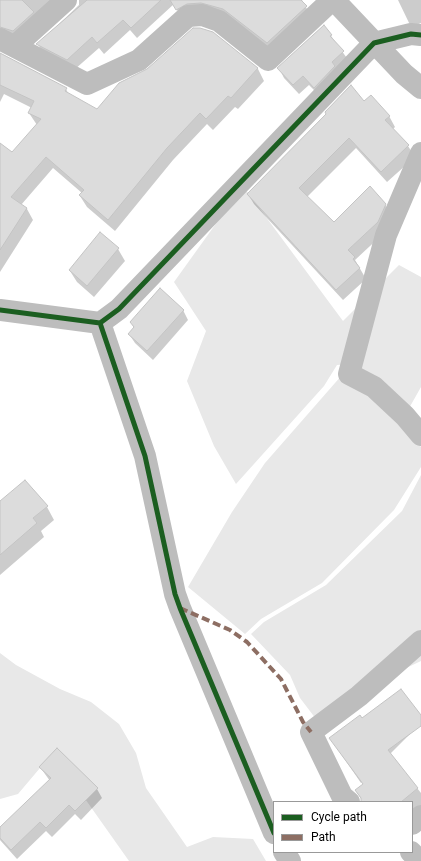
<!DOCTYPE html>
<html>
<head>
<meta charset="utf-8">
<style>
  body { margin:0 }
  #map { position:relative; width:421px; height:861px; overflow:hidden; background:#fff; font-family:Roboto,sans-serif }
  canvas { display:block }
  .legend { position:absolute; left:273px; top:801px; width:140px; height:52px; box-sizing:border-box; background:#fff; border:1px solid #999; margin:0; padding:5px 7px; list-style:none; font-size:12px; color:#000 }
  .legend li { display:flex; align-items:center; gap:8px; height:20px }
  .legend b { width:20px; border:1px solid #999 }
</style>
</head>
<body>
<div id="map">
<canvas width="421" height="861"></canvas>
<ul class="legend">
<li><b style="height:5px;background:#1b5e20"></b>Cycle path</li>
<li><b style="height:5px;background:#8d6e63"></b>Path</li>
</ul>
</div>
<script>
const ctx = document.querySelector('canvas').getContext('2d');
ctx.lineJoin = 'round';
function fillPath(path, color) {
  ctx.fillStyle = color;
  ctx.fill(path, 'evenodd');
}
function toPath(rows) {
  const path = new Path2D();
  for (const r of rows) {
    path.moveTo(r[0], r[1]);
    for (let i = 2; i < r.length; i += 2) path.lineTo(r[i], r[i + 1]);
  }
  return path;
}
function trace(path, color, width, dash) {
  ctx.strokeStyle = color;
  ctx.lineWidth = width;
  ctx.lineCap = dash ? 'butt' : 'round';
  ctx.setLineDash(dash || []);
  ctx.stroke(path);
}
fillPath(toPath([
  [243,186,343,321,399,265,421,277,421,387,408,410,353,364,337,365,324,386,236,484,214,446,187,381,206,331,174,282],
  [342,375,397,417,421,447,421,467,394,510,322,583,261,619,245,634,188,587,232,512,265,463],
  [421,475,421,661,402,670,316,719,300,698,290,675,251,634,264,622,326,585,402,511],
  [0,653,16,665,60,689,91,702,119,724,136,753,146,788,187,847,213,837,253,839,266,861,129,861,71,779,40,768,18,794,0,799]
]), '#e8e8e8');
fillPath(toPath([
  [0,0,67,0,19,42,0,29],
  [79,0,302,0,312,18,274,54,231,20,183,21,174,4,137,38,130,30,104,54,99,48,74,70,44,55,38,44,79,5],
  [398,0,421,0,421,23,411,27],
  [324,26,349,61,320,96,309,85,299,94,284,78,279,68],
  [212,33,258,69,264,81,238,109,235,107,213,130,207,124,173,160,115,231,87,207,80,196,82,193,53,168,21,205,27,209,33,220,0,272,0,144,12,154,37,125,29,113,32,108,4,94,0,102,0,55,66,89,69,95,97,111,148,70],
  [364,102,389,116,395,127,393,129,408,146,415,157,387,182,356,148,307,197,334,223,385,205,391,215,384,233,355,260,366,279,343,300,254,204,248,194],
  [101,234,118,249,125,261,94,297,77,282,70,271],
  [183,310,188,320,153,360,135,343,129,334,134,328,131,322],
  [0,503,47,507,54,520,41,531,44,537,0,575],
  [421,718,421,723,361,783,330,738,361,720],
  [40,767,97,789,102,798,81,820,75,814,52,837,46,831,17,859,0,840,0,828,50,781],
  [405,773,421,793,421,815,412,816,412,802,363,802,356,791]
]), '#0003');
const building = toPath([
  [0,0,22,0,34,12,13,31,0,27,0,0],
  [87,0,161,0,131,28,123,20,97,43,92,37,67,60,36,44,87,0],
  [170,0,301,0,307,6,267,43,223,9,201,3,187,4,176,10,170,0],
  [324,25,332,35,330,36,344,51,332,62,335,66,314,88,303,76,293,85,277,68,324,25],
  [193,28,200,28,213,32,258,68,231,98,228,96,206,119,200,113,167,148,108,220,79,195,84,190,46,157,11,197,27,208,0,250,0,143,12,152,41,119,28,113,34,101,0,85,0,53,67,88,65,91,97,109,119,83,147,69,193,28],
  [351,85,364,101,371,95,390,116,385,120,409,145,381,172,349,138,299,188,334,222,370,186,386,204,378,222,348,250,355,257,353,259,360,268,336,290,247,194,326,114,325,112,351,85],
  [100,232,119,248,87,286,69,270,100,232],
  [160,288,184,310,147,351,128,334,134,327,130,322,160,288],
  [25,480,48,506,33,518,37,523,0,555,0,501,25,480],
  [401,689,421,715,421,726,388,750,418,788,401,802,361,802,361,798,355,790,363,784,329,738,360,715,362,718,401,689],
  [57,748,98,788,75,811,69,805,46,828,40,822,11,850,0,838,0,827,51,778,39,767,57,748]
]);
fillPath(building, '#dcdcdc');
trace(building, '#c4c4c4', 1);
trace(toPath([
  [334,0,404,74,421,88],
  [0,39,87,84,139,60,188,16,202,15,219,21,268,60,332,0],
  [15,46,66,0],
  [421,153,386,235,349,374,374,387,405,416,421,435],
  [0,310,100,323,119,309,374,43,411,34,421,35],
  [100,323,145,456,175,594,180,608,274,833],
  [349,802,342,796,311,732,359,696,421,641],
  [412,824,421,816],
  [284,852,290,861],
  [411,852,420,861]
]), '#bdbdbd', 22);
trace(toPath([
  [180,608,230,630,247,642,281,679,303,722,311,732]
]), '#8d6e63', 4, [8, 4]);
trace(toPath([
  [0,310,100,323,119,309,374,43,411,34,421,35],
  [100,323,145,456,175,594,180,608,274,833]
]), '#1b5e20', 5);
</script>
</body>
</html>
